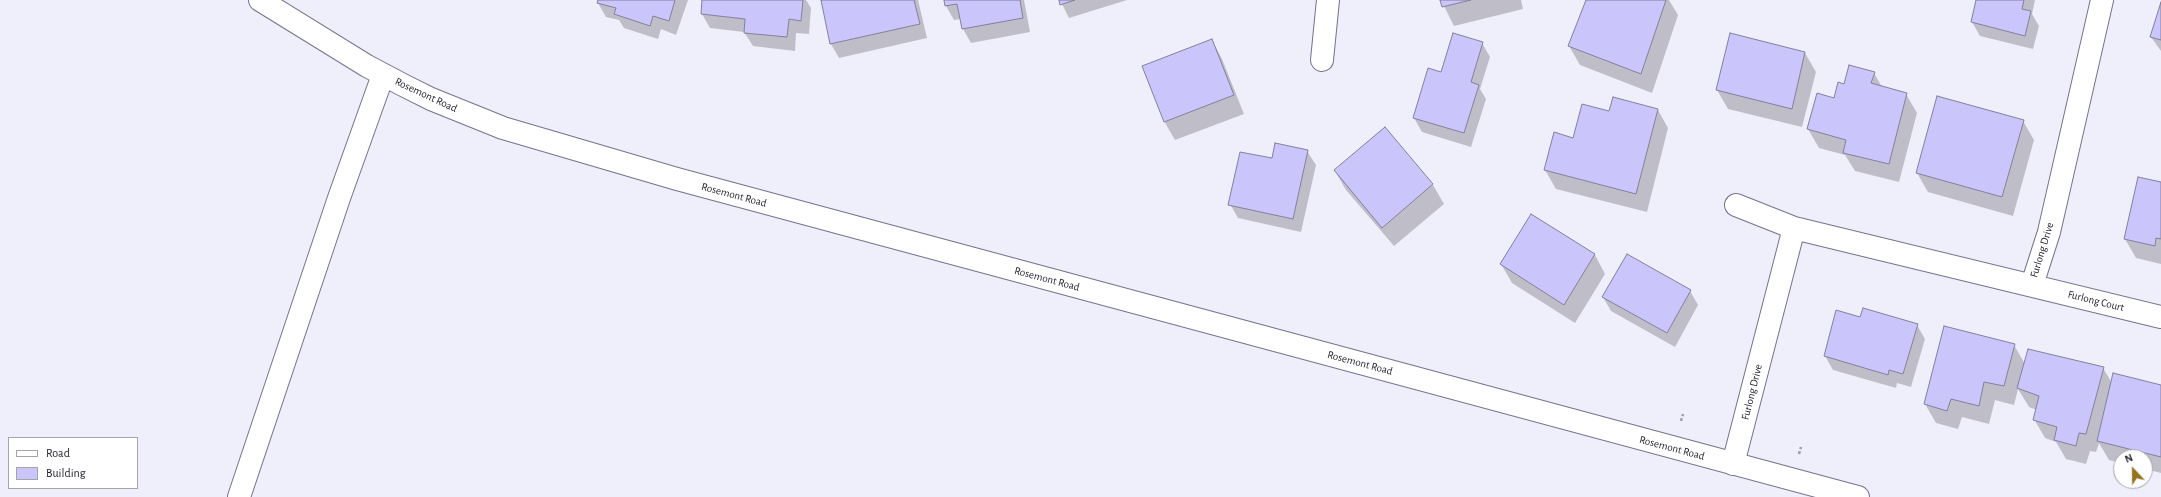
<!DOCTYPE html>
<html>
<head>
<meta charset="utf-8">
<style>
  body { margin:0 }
  #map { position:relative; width:2161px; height:497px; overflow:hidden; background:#efeefb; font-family:"Alegreya Sans",sans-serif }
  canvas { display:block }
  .legend { position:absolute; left:8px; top:437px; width:130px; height:52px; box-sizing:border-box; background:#fff; border:1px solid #a5a5a9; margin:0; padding:5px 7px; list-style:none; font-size:12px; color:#1f1e29 }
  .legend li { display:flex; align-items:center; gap:8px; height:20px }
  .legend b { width:20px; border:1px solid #a5a5a9 }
  .north { position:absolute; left:2113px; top:449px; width:40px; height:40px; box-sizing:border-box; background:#fff; border:1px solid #a5a5a9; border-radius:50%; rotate:338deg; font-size:11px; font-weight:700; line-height:16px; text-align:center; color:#1f1e29 }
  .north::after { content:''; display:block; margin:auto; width:14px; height:18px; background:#97731d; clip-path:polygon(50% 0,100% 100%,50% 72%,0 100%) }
</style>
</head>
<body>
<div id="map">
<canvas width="2161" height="497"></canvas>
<ul class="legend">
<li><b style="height:5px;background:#fff"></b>Road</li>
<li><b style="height:11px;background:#cac5fa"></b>Building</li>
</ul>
<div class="north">N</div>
</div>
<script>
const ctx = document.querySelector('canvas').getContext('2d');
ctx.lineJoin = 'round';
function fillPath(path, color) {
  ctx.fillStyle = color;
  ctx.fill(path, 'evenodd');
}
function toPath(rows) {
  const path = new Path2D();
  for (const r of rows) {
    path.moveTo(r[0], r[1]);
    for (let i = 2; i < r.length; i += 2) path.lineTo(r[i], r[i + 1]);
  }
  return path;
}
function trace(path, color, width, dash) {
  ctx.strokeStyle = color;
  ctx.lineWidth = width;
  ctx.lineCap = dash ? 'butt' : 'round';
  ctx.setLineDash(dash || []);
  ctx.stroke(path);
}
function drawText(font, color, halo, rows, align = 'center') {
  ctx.font = font + ' "Alegreya Sans",sans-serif';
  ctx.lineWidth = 3.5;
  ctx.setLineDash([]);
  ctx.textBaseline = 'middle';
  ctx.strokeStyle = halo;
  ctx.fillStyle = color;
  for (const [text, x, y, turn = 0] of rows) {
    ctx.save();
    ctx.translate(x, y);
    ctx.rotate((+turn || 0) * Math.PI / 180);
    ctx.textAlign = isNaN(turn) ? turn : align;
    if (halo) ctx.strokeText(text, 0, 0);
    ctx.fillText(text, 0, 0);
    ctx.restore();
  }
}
fillPath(toPath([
  [599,0,688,0,676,35,661,29,658,39,624,28,619,20,606,17,598,3],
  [703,0,806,0,811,8,809,34,796,33,795,51,753,46,744,32,710,28,702,14],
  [822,0,918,0,927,38,839,58,831,44],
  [945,0,1024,0,1030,32,971,43,963,29,961,19,954,20,946,6],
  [1060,0,1127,0,1069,18],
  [1441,0,1521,0,1523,9,1454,26],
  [1587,0,1669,0,1678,15,1652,93,1580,65,1569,46],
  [1977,0,2035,0,2032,14,2039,26,2033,49,1980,36,1972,22],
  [2161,6,2161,51,2151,37],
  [1731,34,1805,53,1816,72,1802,127,1728,109,1717,90],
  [1212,40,1222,59,1244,114,1175,140,1164,121],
  [1482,43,1490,57,1480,89,1486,99,1471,147,1422,132,1414,118,1441,74],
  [1874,73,1882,87,1906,94,1917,113,1899,182,1855,171,1845,155,1819,148,1808,129,1845,85],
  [1938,97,2023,121,2034,140,2013,216,1928,192,1917,173],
  [1658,110,1668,128,1647,212,1556,189,1545,170,1574,139,1610,112],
  [1385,128,1433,185,1444,204,1394,246,1346,190,1335,171],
  [1307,151,1316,165,1301,232,1238,218,1230,204,1272,159],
  [2139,178,2161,183,2161,264,2136,258,2125,239],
  [1532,215,1595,255,1605,274,1575,323,1512,283,1501,264],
  [1690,291,1698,305,1675,347,1611,311,1603,297],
  [1861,319,1917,325,1925,339,1911,387,1897,383,1896,388,1833,370,1825,356],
  [2014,345,2025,364,2103,368,2112,383,2161,386,2161,473,2145,469,2145,457,2121,457,2121,463,2109,460,2099,443,2096,452,2090,451,2086,464,2066,459,2056,442,2045,438,2034,419,2037,410,2029,407,2018,389,2014,405,1995,400,1989,424,1962,417,1958,429,1936,423,1925,404]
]), '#0003');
const building = toPath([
  [598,0,675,0,669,21,653,16,650,26,614,14,616,8,597,3,598,0],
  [702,0,803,0,801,21,789,19,787,37,744,33,745,19,701,14,702,0],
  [821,0,914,0,920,24,830,44,821,0],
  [944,0,1020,0,1023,18,962,29,957,4,945,6,944,0],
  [1059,0,1075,0,1060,5,1059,0],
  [1440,0,1471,0,1442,7,1440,0],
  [1586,0,1666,0,1641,74,1568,46,1586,0],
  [1976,0,2024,0,2022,9,2031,11,2025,36,1971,22,1976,0],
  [2161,2,2161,40,2150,37,2161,2],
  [1453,33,1483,42,1471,82,1479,85,1464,133,1413,118,1428,68,1441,72,1453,33],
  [1730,33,1805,52,1792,109,1716,90,1730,33],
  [1212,39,1234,95,1164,122,1142,66,1212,39],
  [1849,65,1875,72,1871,83,1907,93,1889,164,1843,153,1846,140,1807,129,1817,93,1834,98,1838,82,1844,84,1849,65],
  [1937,96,2024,120,2002,197,1916,173,1937,96],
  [1613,97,1658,109,1636,194,1544,170,1554,132,1573,138,1582,104,1609,111,1613,97],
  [1385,127,1433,184,1382,228,1334,170,1385,127],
  [1275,143,1308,150,1293,219,1228,205,1240,152,1272,158,1275,143],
  [2138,177,2161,182,2161,239,2156,238,2155,246,2124,239,2138,177],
  [1531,214,1595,254,1564,305,1500,264,1531,214],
  [1627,254,1691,290,1667,333,1602,297,1627,254],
  [1863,308,1918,324,1903,374,1889,370,1888,375,1824,356,1836,310,1860,317,1863,308],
  [1944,326,2015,344,2004,386,1984,382,1979,406,1951,399,1947,411,1924,404,1944,326],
  [2028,349,2104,367,2086,434,2079,433,2076,446,2054,440,2057,427,2033,420,2039,396,2017,388,2028,349],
  [2113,373,2161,385,2161,457,2097,441,2113,373]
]);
fillPath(building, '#cac5fa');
trace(building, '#827f9c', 1);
const minor = toPath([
  [1322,60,1328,0],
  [1736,205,1794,228,2161,317],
  [2032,285,2049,232,2102,0],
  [1733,464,1794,228],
  [239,497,339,198,383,75]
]);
const major = toPath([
  [260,0,367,66,403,85,431,99,503,128,677,179,1858,497]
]);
trace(minor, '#75738f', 24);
trace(major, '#75738f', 24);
trace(toPath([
  [1681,421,1683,414],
  [1799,454,1801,447]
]), '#9e9da9', 2.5, [3, 2]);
trace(minor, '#fff', 22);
trace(major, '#fff', 22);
drawText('11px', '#1f1e29', '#fff', [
  ["Rosemont Road",426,95,25],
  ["Rosemont Road",734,195,15],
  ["Furlong Drive",2042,250,-73],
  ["Rosemont Road",1047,279,15],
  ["Furlong Court",2096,301,14],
  ["Rosemont Road",1360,363,15],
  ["Furlong Drive",1752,392,-76],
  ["Rosemont Road",1672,448,15]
]);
</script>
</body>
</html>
